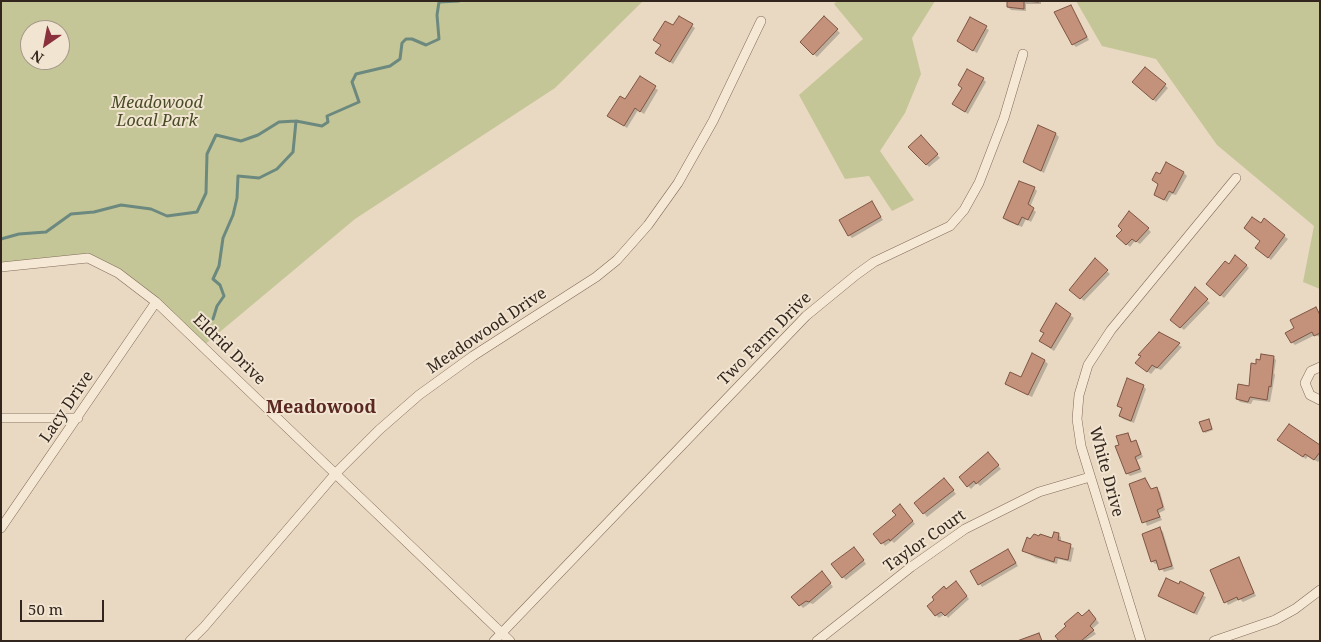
<!DOCTYPE html>
<html>
<head>
<meta charset="utf-8">
<style>
  body { margin:0 }
  #map { position:relative; width:1321px; height:642px; overflow:hidden; background:#e9d9c2; font-family:"Noto Serif",serif }
  canvas { display:block }
  .frame { position:absolute; inset:0; border:2px solid #32251e; pointer-events:none }
  .north { position:absolute; left:20px; top:20px; width:50px; height:50px; box-sizing:border-box; background:#f1e4d0; border:1px solid #a59889; border-radius:50%; rotate:213deg; font-size:14px; font-weight:700; line-height:20px; text-align:center; color:#32251e }
  .north::after { content:''; display:block; margin:auto; width:18px; height:22px; background:#8a313b; clip-path:polygon(50% 0,100% 100%,50% 72%,0 100%) }
  .scale { position:absolute; left:20px; top:600px; width:84px; height:22px; box-sizing:border-box; border:2px solid #32251e; border-top:0; padding-left:6px; font-size:15px; line-height:18px; white-space:nowrap; color:#32251e; -webkit-text-stroke:4px #f1e4d0; paint-order:stroke }
</style>
</head>
<body>
<div id="map">
<canvas width="1321" height="642"></canvas>
<div class="frame"></div>
<div class="north">N</div>
<div class="scale">50 m</div>
</div>
<script>
const ctx = document.querySelector('canvas').getContext('2d');
ctx.lineJoin = 'round';
function fillPath(path, color) {
  ctx.fillStyle = color;
  ctx.fill(path, 'evenodd');
}
function toPath(rows) {
  const path = new Path2D();
  for (const r of rows) {
    path.moveTo(r[0], r[1]);
    for (let i = 2; i < r.length; i += 2) path.lineTo(r[i], r[i + 1]);
  }
  return path;
}
function trace(path, color, width, dash) {
  ctx.strokeStyle = color;
  ctx.lineWidth = width;
  ctx.lineCap = dash ? 'butt' : 'round';
  ctx.setLineDash(dash || []);
  ctx.stroke(path);
}
function drawText(font, color, halo, rows, align = 'center') {
  ctx.font = font + ' "Noto Serif",serif';
  ctx.lineWidth = 4;
  ctx.setLineDash([]);
  ctx.textBaseline = 'middle';
  ctx.strokeStyle = halo;
  ctx.fillStyle = color;
  for (const [text, x, y, turn = 0] of rows) {
    ctx.save();
    ctx.translate(x, y);
    ctx.rotate((+turn || 0) * Math.PI / 180);
    ctx.textAlign = isNaN(turn) ? turn : align;
    if (halo) ctx.strokeText(text, 0, 0);
    ctx.fillText(text, 0, 0);
    ctx.restore();
  }
}
fillPath(toPath([
  [1,1,643,1,555,88,355,219,203,346,156,302,88,258,1,267],
  [30,30,60,30,60,60,30,60],
  [837,1,935,1,912,38,921,74,905,113,880,151,914,200,892,211,869,176,845,179,799,95,863,39,834,4],
  [1076,1,1320,1,1320,289,1303,282,1314,226,1217,145,1156,59,1102,46]
]), '#c5c697');
fillPath(toPath([
  [1009,1,1041,1,1041,4,1026,4,1026,11,1011,10,1008,7],
  [1071,6,1089,40,1076,47,1073,44],
  [679,17,695,28,673,64,657,53],
  [824,18,840,33,817,57,801,42],
  [971,19,989,30,977,53,958,41],
  [1145,68,1168,88,1156,102,1133,82],
  [640,78,658,90,644,114,638,110,627,128,612,118],
  [983,79,986,82,968,114,953,104,963,88],
  [1056,134,1059,137,1044,173,1024,162],
  [921,137,940,158,929,167,910,147],
  [1184,173,1187,176,1176,195,1172,194,1167,202,1155,194],
  [1034,188,1037,191,1030,207,1036,212,1031,222,1026,219,1022,227,1007,221,1004,218],
  [871,202,883,220,852,238,849,235],
  [1264,220,1288,239,1271,260,1260,250,1261,225],
  [1148,229,1151,232,1140,244,1135,241,1130,247,1121,239],
  [1095,260,1110,274,1084,301,1071,289],
  [1246,265,1249,268,1224,298,1210,287,1230,266],
  [1195,289,1210,303,1184,330,1175,323,1177,311],
  [1056,305,1074,318,1054,351,1040,341],
  [1316,309,1320,314,1320,337,1315,335,1295,345,1292,342],
  [1159,333,1182,347,1161,370,1156,368,1151,374,1140,366],
  [1273,357,1276,360,1274,373,1275,375,1270,402,1253,400,1251,404,1240,402,1237,399,1250,387],
  [1045,361,1048,364,1032,397,1006,384,1021,378],
  [1143,386,1146,389,1134,423,1123,419,1120,416,1123,409,1119,405],
  [1209,420,1213,430,1205,433,1204,431],
  [1128,434,1133,443,1135,442,1138,445,1143,457,1137,460,1142,472,1130,476,1127,473,1121,446],
  [1282,443,1320,446,1320,459,1318,462,1308,456,1306,459],
  [991,457,1001,469,980,486,977,483,971,489,968,486],
  [1145,480,1152,490,1157,489,1160,492,1165,510,1159,513,1162,520,1147,526,1131,485],
  [947,483,956,494,927,517,916,503],
  [903,509,915,524,894,543,892,541,885,546,875,534],
  [1160,529,1163,532,1174,569,1164,572,1158,563,1155,564,1152,561],
  [1058,534,1061,537,1061,542,1074,548,1071,562,1058,559,1057,564,1036,558,1024,551,1053,539],
  [857,551,866,564,846,580,843,577],
  [1011,554,1018,566,982,587,972,572],
  [1238,558,1256,596,1243,602,1240,599,1228,605,1211,571],
  [825,576,833,587,813,604,810,603,803,608,793,597],
  [959,586,969,599,948,618,945,614,939,618,936,615,946,590],
  [1180,586,1206,597,1197,615,1160,596],
  [1092,614,1099,623,1092,629,1096,634,1085,641,1061,641,1082,618]
]), '#0003');
trace(toPath([
  [1,239,19,234,46,232,71,214,94,212,121,205,151,209,167,216,197,212,206,193,207,154,216,135,241,141,258,135,279,122,296,121,322,126,328,122,327,116,359,102,352,82,356,74,390,66,400,59,402,43,406,39,412,39,426,45,439,39,437,15,439,2,459,1],
  [213,319,217,306,224,296,220,285,213,279,219,266,223,238,233,215,237,198,238,176,259,178,277,169,293,152,296,121]
]), '#6c897f', 3);
const building = toPath([
  [1007,1,1039,1,1039,2,1024,1,1024,9,1007,7,1007,1],
  [1071,5,1087,37,1072,45,1054,12,1071,5],
  [679,16,693,24,670,62,655,53,661,45,653,40,665,21,673,25,679,16],
  [824,16,838,29,813,55,800,42,824,16],
  [970,17,987,26,973,51,957,41,970,17],
  [1145,67,1166,84,1153,100,1132,82,1145,67],
  [967,69,984,78,965,112,952,104,962,88,958,85,967,69],
  [640,76,656,86,640,112,635,108,624,126,607,116,620,96,625,99,640,76],
  [1038,125,1056,133,1041,171,1023,162,1038,125],
  [921,135,938,154,926,165,908,147,921,135],
  [1166,162,1184,172,1173,193,1169,191,1164,200,1154,195,1158,184,1152,180,1156,172,1160,174,1166,162],
  [1019,181,1035,187,1028,204,1034,208,1028,220,1022,217,1018,225,1003,218,1019,181],
  [872,201,881,217,848,236,839,220,872,201],
  [1129,211,1149,228,1136,242,1132,239,1126,245,1116,236,1122,230,1118,226,1129,211],
  [1252,217,1261,223,1264,218,1285,235,1268,258,1255,248,1260,241,1244,228,1252,217],
  [1235,255,1247,265,1220,296,1206,284,1225,261,1229,264,1235,255],
  [1095,258,1108,270,1080,299,1069,290,1095,258],
  [1195,287,1208,299,1180,328,1170,320,1195,287],
  [1056,303,1071,314,1051,348,1039,341,1044,333,1040,331,1056,303],
  [1316,307,1320,315,1320,333,1314,336,1312,332,1291,343,1285,333,1294,328,1290,320,1316,307],
  [1159,332,1180,343,1157,368,1152,365,1147,372,1135,363,1141,356,1138,355,1159,332],
  [1032,353,1045,360,1028,395,1005,384,1010,372,1021,377,1032,353],
  [1261,354,1274,356,1271,387,1269,386,1267,400,1250,397,1248,402,1236,399,1238,384,1249,386,1251,363,1256,364,1256,359,1260,360,1261,354],
  [1127,378,1144,385,1131,421,1119,416,1122,408,1117,406,1127,378],
  [1209,419,1212,429,1203,432,1199,422,1209,419],
  [1289,424,1320,445,1320,452,1314,460,1305,454,1303,457,1277,440,1289,424],
  [1128,433,1131,442,1136,440,1141,454,1135,457,1140,469,1126,474,1115,446,1119,445,1116,436,1128,433],
  [988,452,999,465,976,484,974,481,967,487,959,477,988,452],
  [944,478,954,490,923,514,914,503,944,478],
  [1145,478,1151,489,1157,487,1163,507,1157,510,1160,517,1142,523,1129,484,1145,478],
  [900,504,913,521,890,541,889,539,881,544,873,534,896,515,892,511,900,504],
  [1160,527,1172,566,1159,570,1156,560,1151,562,1142,534,1160,527],
  [1054,532,1059,533,1058,540,1071,544,1068,560,1055,557,1054,562,1022,551,1027,537,1030,539,1034,534,1039,536,1040,534,1052,538,1054,532],
  [854,547,864,560,842,578,831,564,854,547],
  [1008,549,1016,563,978,585,970,571,1008,549],
  [1239,557,1254,593,1238,600,1237,597,1224,603,1210,570,1239,557],
  [822,571,831,583,809,602,806,601,799,606,791,597,822,571],
  [1166,578,1179,584,1180,581,1204,593,1194,613,1158,596,1166,578],
  [956,581,967,596,945,616,941,612,935,616,927,606,934,600,932,597,944,586,946,589,956,581],
  [1089,610,1096,619,1090,626,1094,630,1081,641,1059,641,1055,636,1066,626,1064,624,1078,612,1082,616,1089,610],
  [1039,633,1042,641,1017,641,1039,633]
]);
fillPath(building, '#c4927b');
trace(building, '#7e5443', 1);
const street = toPath([
  [1,267,88,258,118,273,156,302,510,641],
  [1320,367,1311,371,1305,383,1310,395,1320,400],
  [1,418,78,418],
  [1,528,156,302],
  [190,641,204,627,336,473,379,430,419,395,473,356,596,277,617,260,648,225,678,183,713,121,761,21],
  [494,641,806,316,856,275,874,262,950,226,964,210,979,183,1004,118,1023,54],
  [817,641,911,567,965,529,1039,492,1090,477],
  [1141,641,1081,446,1077,419,1079,395,1088,365,1111,330,1236,178],
  [1214,641,1275,620,1295,609,1320,590]
]);
trace(street, '#816b5b', 10);
trace(street, '#f5e8d4', 9);
drawText('italic 16px', '#474c26', '#f1e4d0', [
  ["Meadowood",157,103],
  ["Local Park",157,121]
]);
drawText('16px', '#32251e', '#f1e4d0', [
  ["Meadowood Drive",487,331,-34],
  ["Two Farm Drive",765,339,-45],
  ["Eldrid Drive",229,350,44],
  ["Lacy Drive",67,407,-56],
  ["White Drive",1106,472,75],
  ["Taylor Court",925,541,-35]
]);
drawText('bold 18px', '#5a2721', '#f1e4d0', [
  ["Meadowood",321,408]
]);
</script>
</body>
</html>
